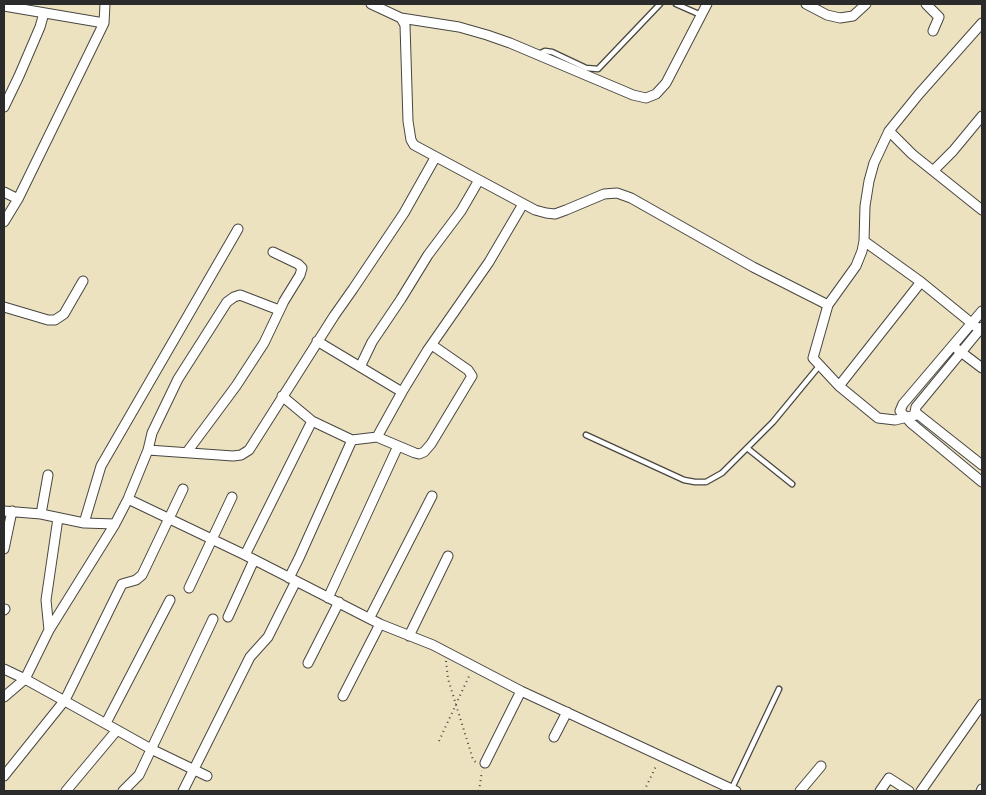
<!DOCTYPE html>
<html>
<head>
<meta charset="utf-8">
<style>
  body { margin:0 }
  #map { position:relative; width:986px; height:795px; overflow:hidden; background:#ede2c0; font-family:"Libre Bodoni",serif }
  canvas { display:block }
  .frame { position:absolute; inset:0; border:5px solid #2b2b2b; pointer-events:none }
</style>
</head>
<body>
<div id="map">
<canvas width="986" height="795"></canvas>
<div class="frame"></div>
</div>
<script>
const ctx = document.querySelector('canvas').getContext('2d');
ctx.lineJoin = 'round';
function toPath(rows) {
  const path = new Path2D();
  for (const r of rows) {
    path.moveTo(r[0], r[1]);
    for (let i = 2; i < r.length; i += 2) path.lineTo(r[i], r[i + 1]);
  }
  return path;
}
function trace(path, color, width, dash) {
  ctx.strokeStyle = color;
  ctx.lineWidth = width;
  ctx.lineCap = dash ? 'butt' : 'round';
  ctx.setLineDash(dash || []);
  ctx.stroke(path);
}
const service = toPath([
  [676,4,701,15],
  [539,54,545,51,552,52,586,68,598,69,660,4],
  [586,435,684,480,695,482,706,482,722,473,773,422,820,365],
  [747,448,792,484],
  [732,788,779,689]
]);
const minor = toPath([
  [371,4,401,18,405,25,408,121,411,140,414,145,535,210,546,213,555,214,566,210,604,194,617,193,631,198,753,267,828,305,813,358,839,386,878,418,895,420,916,415],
  [806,4,827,15,840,18,853,16,866,4],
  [926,4,939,17,933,31],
  [4,6,104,23,18,199,4,222],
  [401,18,459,27,487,35,510,43,633,95,646,98,656,94,666,83,707,4],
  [104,23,105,4],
  [982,23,919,94,889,131,912,154,982,210],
  [4,107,19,76,40,27,44,13],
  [934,170,953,151,982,116],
  [4,192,18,199],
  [864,241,921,282],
  [828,305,856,266,862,251,864,241,865,206,869,181,874,163,889,131],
  [4,307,48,320,55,320,64,314,83,281],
  [982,311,903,404,900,411,911,423,982,482],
  [982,327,916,407,915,412,982,465],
  [317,341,402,392,427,351,489,262,523,204],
  [957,349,982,368],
  [360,367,372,342,401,299,428,255,461,211,479,180],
  [839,386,921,282,980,330],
  [282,396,312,421,352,440,377,437,415,453,419,454,424,452,431,444,472,376,468,370,432,345],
  [377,437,402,392],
  [148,450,152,433,178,379,227,302,234,297,240,295,279,310],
  [187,452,236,386,264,343,284,301,300,275,302,268,298,264,273,252],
  [128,499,245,555,380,624,433,645,521,691,736,791],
  [4,511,41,514,84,523,115,524,128,499,148,450,233,456,241,455,249,450,334,316,353,289,404,213,435,158],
  [41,514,48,475],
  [84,523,101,466,238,229],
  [4,549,12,511],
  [245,555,312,421],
  [289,578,299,558,352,440],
  [189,588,232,497],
  [328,598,398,446],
  [4,610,5,609],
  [228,617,254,560],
  [370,617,432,496],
  [49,630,46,600,58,518],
  [409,636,448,556],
  [308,663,339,602],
  [4,669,25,679,117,730,66,791],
  [343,696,380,624],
  [4,697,25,679,49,630,115,524],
  [106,723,170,600],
  [117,730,151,749,207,776],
  [554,737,567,712],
  [485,763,521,691],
  [4,776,65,700,122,584,136,580,142,575,183,489],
  [123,791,139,775,213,619],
  [183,791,250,657,268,637,296,581],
  [800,791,821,766],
  [880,791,889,778,909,791],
  [921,791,982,704],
  [981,791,982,789]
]);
trace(service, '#484641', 7);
trace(minor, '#484641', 11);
trace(toPath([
  [446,661,448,679,471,753,473,760,477,763],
  [439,741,470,674],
  [479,791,482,771],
  [644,791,657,764]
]), '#484641', 2, [1, 4]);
trace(service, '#fff', 4.5);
trace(minor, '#fff', 9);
</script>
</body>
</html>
